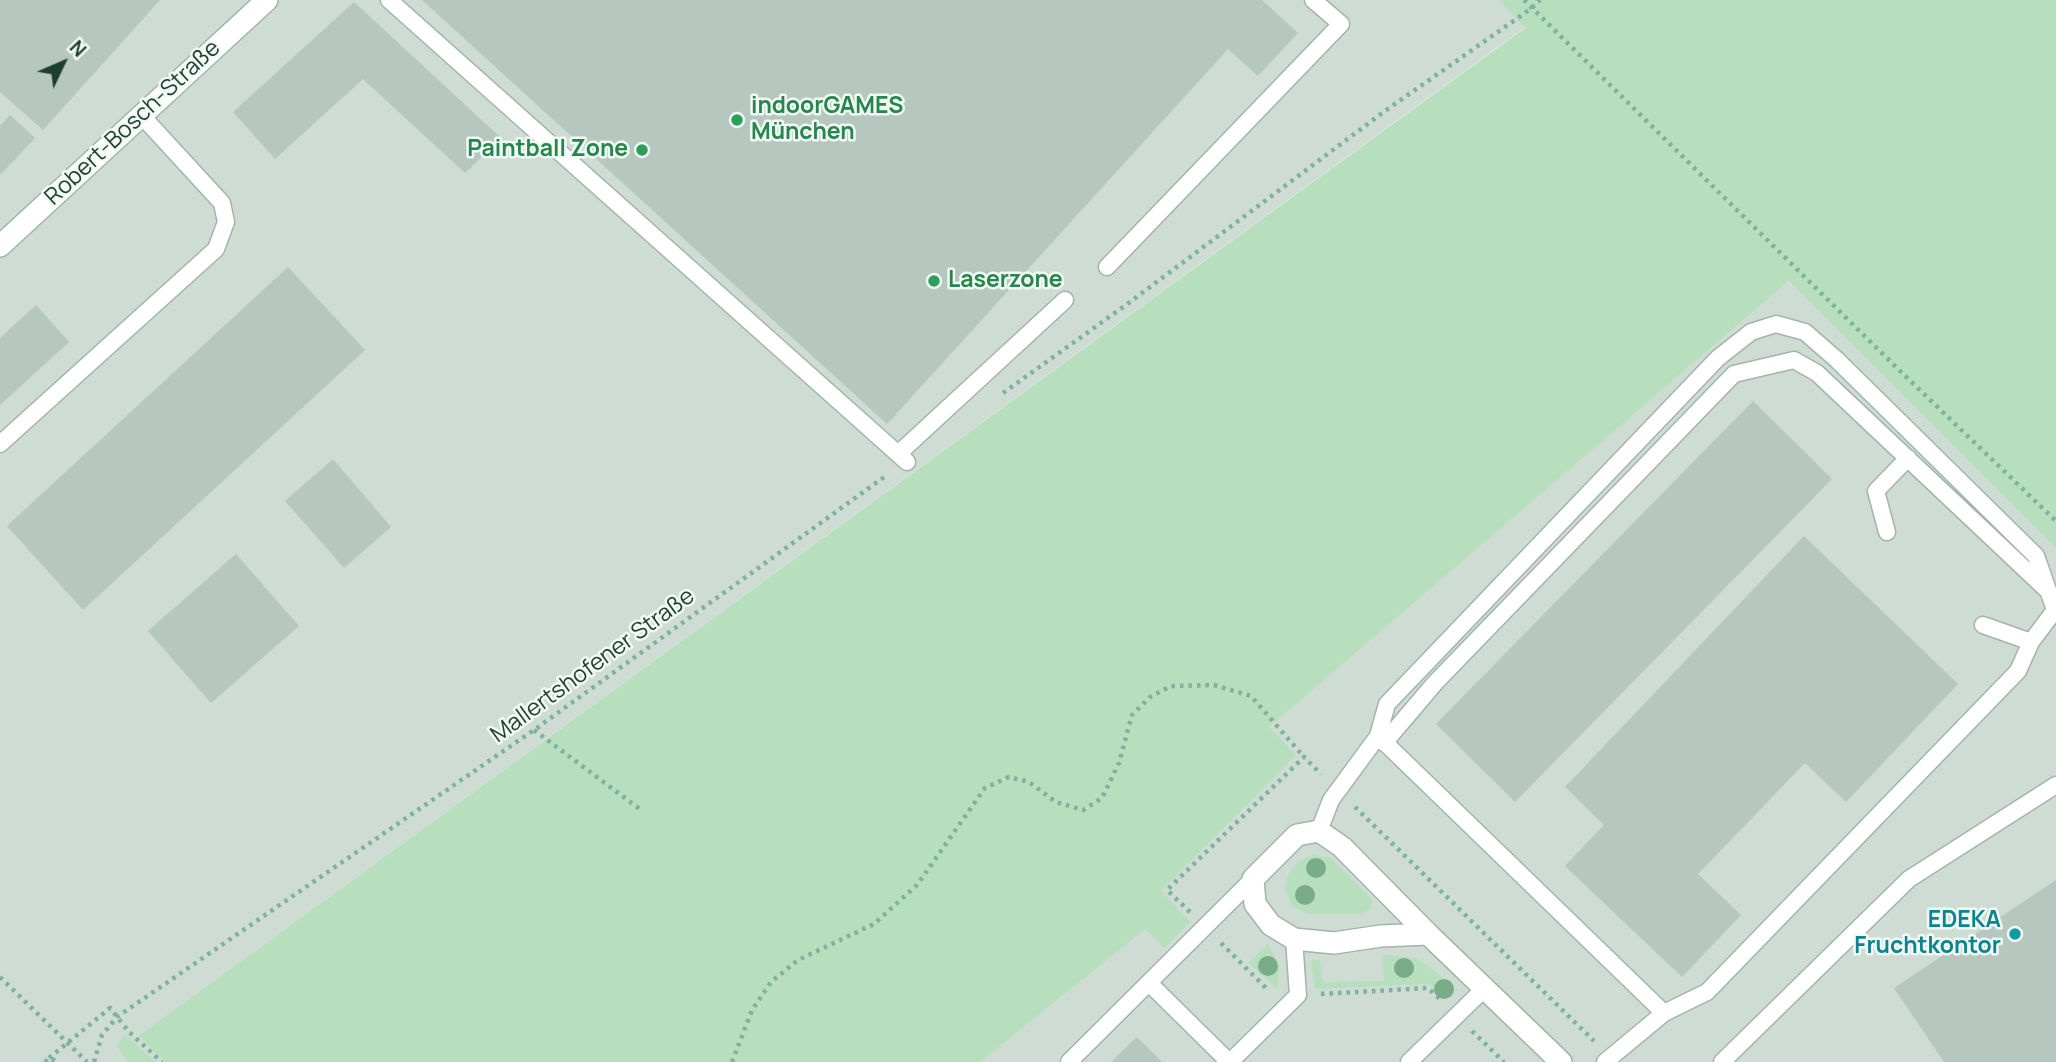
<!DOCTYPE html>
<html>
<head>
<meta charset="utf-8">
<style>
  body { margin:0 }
  #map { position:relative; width:2056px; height:1062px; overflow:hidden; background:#e0ece5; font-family:Manrope,sans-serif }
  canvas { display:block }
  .north { position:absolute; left:28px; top:28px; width:70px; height:70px; -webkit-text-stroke:5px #f1f9f4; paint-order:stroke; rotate:46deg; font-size:19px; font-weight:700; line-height:28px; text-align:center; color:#1f3e32 }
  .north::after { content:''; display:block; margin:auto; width:24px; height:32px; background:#1f3e32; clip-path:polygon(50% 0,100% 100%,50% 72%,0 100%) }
</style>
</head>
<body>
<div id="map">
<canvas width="2056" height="1062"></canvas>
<div class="north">N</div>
</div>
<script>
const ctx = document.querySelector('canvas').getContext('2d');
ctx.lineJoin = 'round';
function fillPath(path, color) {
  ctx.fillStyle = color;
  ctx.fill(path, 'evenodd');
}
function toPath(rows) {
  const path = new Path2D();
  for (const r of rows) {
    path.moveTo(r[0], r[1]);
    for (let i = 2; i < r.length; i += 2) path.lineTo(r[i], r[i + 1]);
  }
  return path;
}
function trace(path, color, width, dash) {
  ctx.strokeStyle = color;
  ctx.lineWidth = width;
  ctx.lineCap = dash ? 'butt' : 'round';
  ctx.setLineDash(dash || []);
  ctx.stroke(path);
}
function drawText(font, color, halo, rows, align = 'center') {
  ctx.font = font + ' Manrope,sans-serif';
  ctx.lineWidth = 5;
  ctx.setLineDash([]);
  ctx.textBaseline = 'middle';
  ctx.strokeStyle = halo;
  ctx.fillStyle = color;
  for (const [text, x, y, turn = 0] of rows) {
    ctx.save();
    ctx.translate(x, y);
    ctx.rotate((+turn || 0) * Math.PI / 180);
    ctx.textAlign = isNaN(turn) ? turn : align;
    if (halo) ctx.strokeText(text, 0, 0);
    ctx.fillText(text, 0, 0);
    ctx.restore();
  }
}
fillPath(toPath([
  [0,0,1499,0,1525,27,138,1036,166,1062,0,1062],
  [1789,281,2056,548,2056,1062,930,1062,1277,719]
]), '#cedcd4');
fillPath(toPath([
  [1499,0,2056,0,2056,548,1789,281,1269,727,1296,755,1161,891,1190,922,1164,948,1145,929,980,1062,166,1062,138,1036,1525,28],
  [1313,855,1331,858,1372,899,1371,908,1362,914,1307,914,1292,906,1285,888,1288,874,1299,861],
  [1268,943,1279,968,1278,990,1249,963],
  [1382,955,1416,958,1435,971,1451,986,1444,995,1428,984,1315,989,1311,960,1320,960,1323,982,1384,981],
  [125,1035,156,1062,128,1062,116,1045]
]), '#b7dfbd');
fillPath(toPath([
  [0,0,160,0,43,130,0,92],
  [422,0,1262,0,1298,33,1258,76,1228,49,887,424],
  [354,2,501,138,465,173,363,79,275,159,233,112],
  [10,115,35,138,0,175,0,126],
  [288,267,365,350,83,610,7,526],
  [36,305,69,342,0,405,0,338],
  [1753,401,1832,479,1515,802,1436,724],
  [333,459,391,527,344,568,285,501],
  [1804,536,1958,684,1846,802,1805,763,1698,874,1741,915,1682,977,1565,866,1604,825,1565,787],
  [236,554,299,626,211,703,148,631],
  [2056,880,2056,1062,1944,1062,1894,988],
  [1137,1037,1162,1062,1111,1062]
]), '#b5c7be');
const lane = toPath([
  [389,0,907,462],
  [1107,267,1341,24,1313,0],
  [0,444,216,249,226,222,222,203,142,116],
  [898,454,1065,300],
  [1887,532,1876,491,1908,458],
  [1379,737,1664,1013],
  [1384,743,1435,683,1734,374,1794,360,1817,373,2046,589],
  [1319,831,1331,800,1378,736,1387,704,1718,358,1751,332,1776,324,1805,332,1836,359,2036,556,2055,610,2031,642],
  [1150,984,1229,1062],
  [1069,1062,1253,879],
  [1230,1062,1298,995,1294,939],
  [1409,1062,1484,989],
  [1605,1062,1664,1013,1707,992,2018,671,2031,642,1983,625],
  [1722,1062,1909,879,2056,785]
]);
const street = toPath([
  [0,246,267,0],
  [1319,831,1342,847,1428,934,1381,936,1334,943,1294,939,1271,925,1255,904,1253,879,1297,835,1319,831],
  [1428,934,1561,1062]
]);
trace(lane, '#a2b4ac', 19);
trace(street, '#a2b4ac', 24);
trace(toPath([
  [1524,0,1897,368,2056,521],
  [1003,393,1126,305,1385,111,1532,8,1540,0],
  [534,730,641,810],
  [1355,807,1594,1041],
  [1190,912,1167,890,1304,757,1321,774],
  [1221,943,1269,991],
  [0,977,87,1062],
  [1321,994,1428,988,1441,1000],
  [1472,1031,1504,1062],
  [49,1058,110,1008,129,1032,162,1062],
  [45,1062,49,1058,59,1062],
  [94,1062,102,1035,117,1017,534,730,887,475],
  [732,1062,752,1010,771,982,798,960,874,924,917,885,985,788,1009,777,1029,782,1056,802,1083,810,1102,798,1119,763,1132,715,1150,697,1171,686,1214,685,1251,696,1304,757]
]), '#7eb29c', 4.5, [3.5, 5]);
trace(lane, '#fff', 16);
trace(street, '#fff', 21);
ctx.fillStyle = '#7aac89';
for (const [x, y] of [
  [1316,868],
  [1305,895],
  [1268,966],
  [1404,968],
  [1444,989]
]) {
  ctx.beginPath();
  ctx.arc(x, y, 10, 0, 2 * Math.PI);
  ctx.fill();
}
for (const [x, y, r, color] of [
  [737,120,7,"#2e9e5b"],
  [642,150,7,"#2e9e5b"],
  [934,281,7,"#2e9e5b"],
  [2015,934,7,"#0f9aa8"]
]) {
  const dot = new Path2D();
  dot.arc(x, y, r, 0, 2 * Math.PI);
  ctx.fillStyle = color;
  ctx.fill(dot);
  trace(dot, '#f1f9f4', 2.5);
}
drawText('bold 23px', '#27864d', '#f1f9f4', [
  ["indoorGAMES",751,107],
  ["München",751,133],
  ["Paintball Zone",628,150,"right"],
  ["Laserzone",948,281]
], 'left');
drawText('23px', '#1f3e32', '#f1f9f4', [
  ["Robert-Bosch-Straße",133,123,-43],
  ["Mallertshofener Straße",593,666,-36]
]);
drawText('bold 23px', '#0d838f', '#f1f9f4', [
  ["EDEKA",2001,921],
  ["Fruchtkontor",2001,947]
], 'right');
</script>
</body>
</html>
